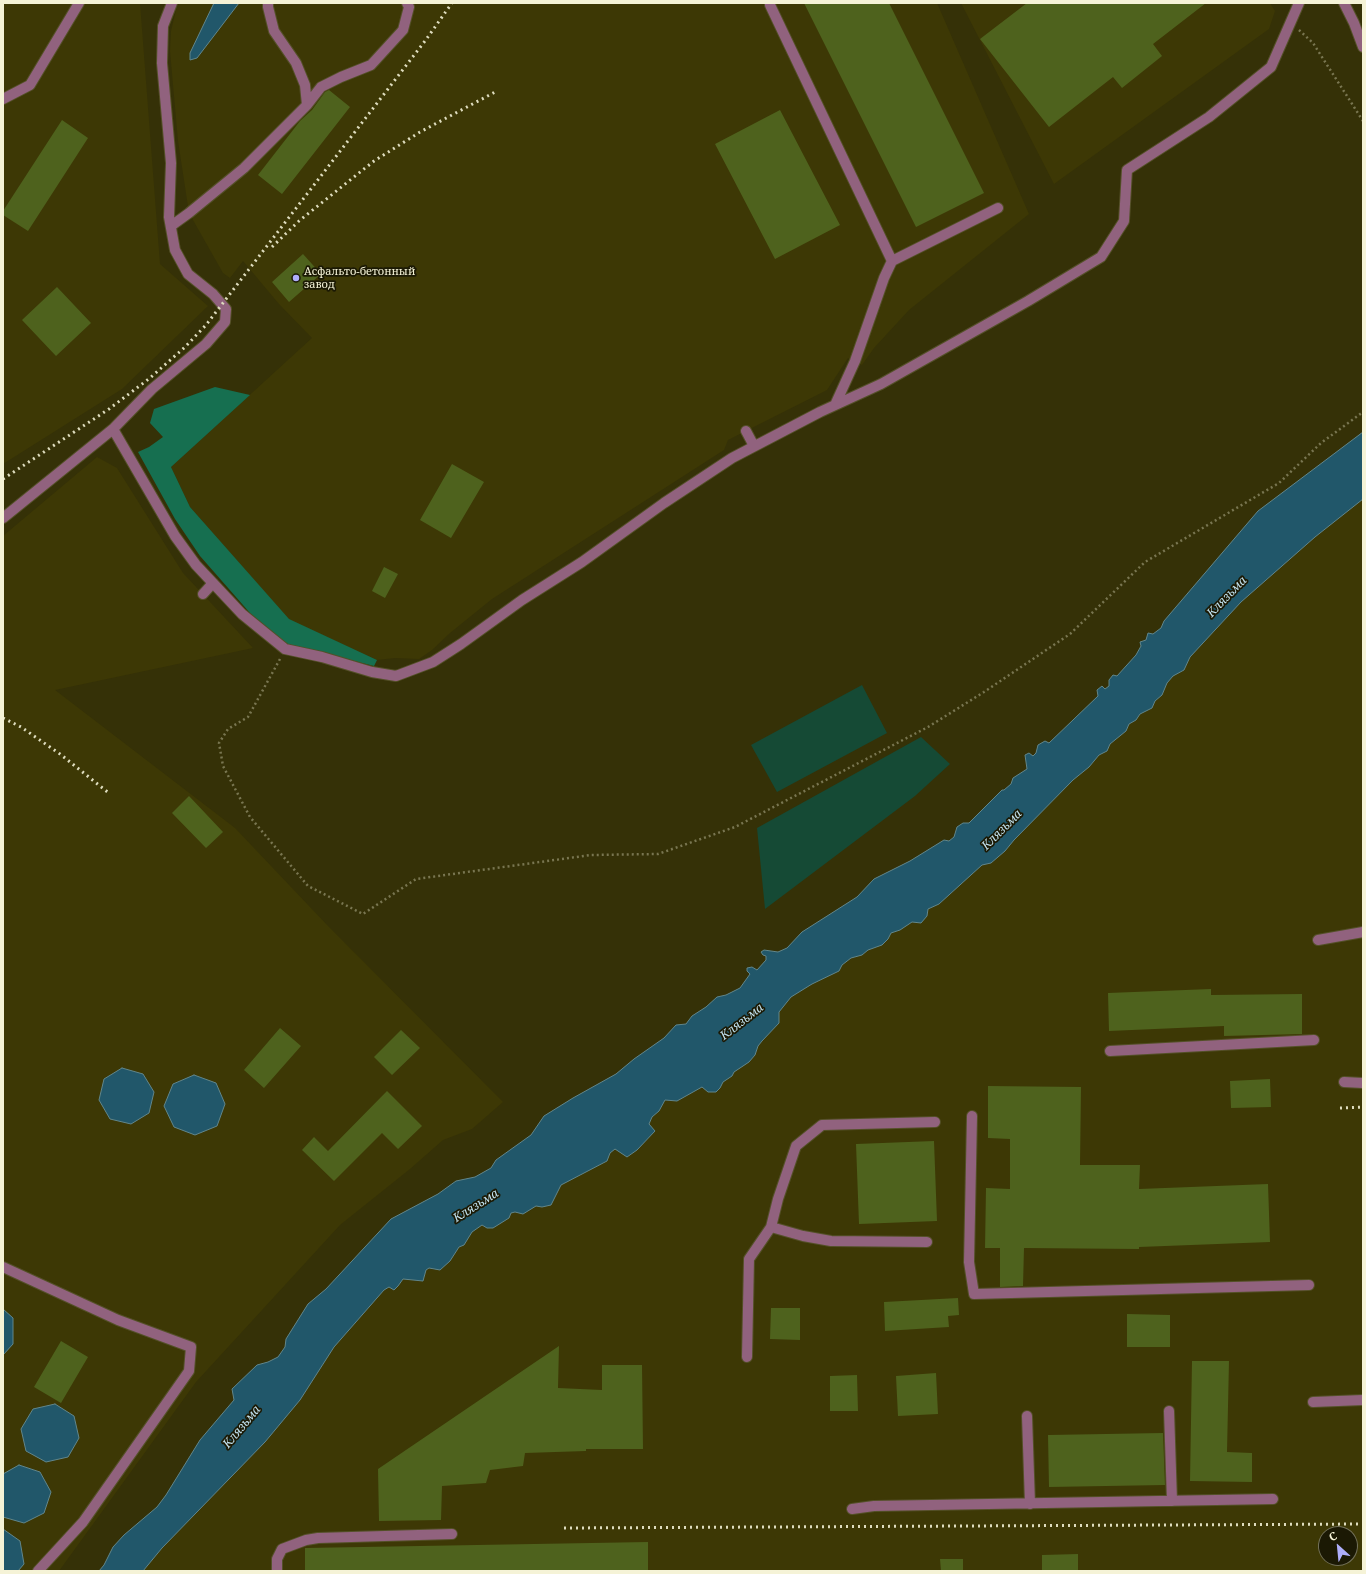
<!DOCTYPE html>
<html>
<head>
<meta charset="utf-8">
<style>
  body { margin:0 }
  #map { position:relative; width:1366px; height:1574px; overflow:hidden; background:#353107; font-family:"Noto Serif",serif }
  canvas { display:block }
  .frame { position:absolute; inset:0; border:4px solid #f5f3d7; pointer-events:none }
  .north { position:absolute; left:1318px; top:1526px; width:40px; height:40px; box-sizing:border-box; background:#1b1904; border:1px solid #727058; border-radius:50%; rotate:333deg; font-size:11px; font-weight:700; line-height:16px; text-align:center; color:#f5f3d7 }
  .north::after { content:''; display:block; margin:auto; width:14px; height:18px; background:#aeaefa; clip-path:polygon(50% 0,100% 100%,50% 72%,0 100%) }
</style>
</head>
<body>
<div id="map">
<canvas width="1366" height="1574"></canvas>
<div class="frame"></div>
<div class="north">С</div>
</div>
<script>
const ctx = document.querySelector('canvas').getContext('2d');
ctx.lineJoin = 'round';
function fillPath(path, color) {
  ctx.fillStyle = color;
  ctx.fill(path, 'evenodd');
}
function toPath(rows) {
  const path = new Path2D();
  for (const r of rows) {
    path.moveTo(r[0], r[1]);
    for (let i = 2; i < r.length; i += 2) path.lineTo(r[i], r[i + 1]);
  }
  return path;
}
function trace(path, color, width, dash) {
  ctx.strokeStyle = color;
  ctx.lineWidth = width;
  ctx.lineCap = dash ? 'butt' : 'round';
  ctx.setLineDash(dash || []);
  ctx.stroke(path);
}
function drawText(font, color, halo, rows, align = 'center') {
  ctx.font = font + ' "Noto Serif",serif';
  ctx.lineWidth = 3.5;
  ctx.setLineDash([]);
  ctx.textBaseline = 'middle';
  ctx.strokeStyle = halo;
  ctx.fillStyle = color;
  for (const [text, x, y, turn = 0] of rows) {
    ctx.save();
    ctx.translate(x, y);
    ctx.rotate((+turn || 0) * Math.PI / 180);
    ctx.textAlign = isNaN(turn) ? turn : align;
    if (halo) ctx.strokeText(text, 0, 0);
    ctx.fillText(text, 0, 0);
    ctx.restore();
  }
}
fillPath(toPath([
  [3,3,140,3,160,264,208,306,122,389,3,464],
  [179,3,937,3,1029,214,909,310,874,348,862,365,848,358,827,390,728,440,724,450,492,599,450,633,432,650,419,659,395,658,377,660,289,620,190,507,171,467,312,338,279,304,243,261,230,278,223,273,189,213,178,141,170,51,171,31,176,10],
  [961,3,1270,3,1275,11,1269,29,1054,184],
  [97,457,117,468,183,573,253,648,55,690,235,828,328,926,503,1102,472,1129,443,1140,410,1169,340,1225,196,1382,59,1571,3,1571,3,536],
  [1363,499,1363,1571,143,1571,162,1548,265,1442,300,1400,334,1347,384,1290,399,1283,403,1279,423,1281,426,1270,429,1268,434,1270,450,1261,459,1247,469,1238,472,1232,478,1227,482,1225,487,1228,511,1213,530,1211,536,1206,543,1207,552,1201,561,1185,607,1161,610,1153,615,1149,627,1157,637,1150,649,1138,649,1124,652,1117,659,1111,665,1100,677,1101,703,1087,720,1088,723,1082,732,1076,734,1072,749,1062,755,1055,758,1046,779,1023,779,1012,791,997,812,984,839,971,842,965,851,958,862,955,868,950,882,945,888,939,891,933,900,930,912,922,927,916,928,909,939,904,982,865,991,863,1005,851,1014,840,1073,780,1089,767,1099,755,1107,751,1110,744,1126,731,1129,724,1136,720,1140,714,1152,708,1155,701,1162,695,1167,683,1173,676,1184,670,1190,657,1241,602,1315,537],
  [1326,1534,1350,1534,1350,1558,1326,1558]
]), '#3d3805');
fillPath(toPath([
  [862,685,887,733,777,792,751,745],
  [921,737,950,764,915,796,765,909,757,828]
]), '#154a35');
fillPath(toPath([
  [215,387,250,395,171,467,190,507,289,619,377,660,374,666,287,644,250,613,200,556,175,519,138,452,149,447,163,437,150,423,154,409]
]), '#166f50');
const water = toPath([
  [214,3,239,3,197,58,190,60,190,53,214,3],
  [1363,432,1363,499,1315,537,1241,602,1190,657,1184,670,1173,676,1167,683,1162,695,1155,701,1152,708,1140,714,1136,720,1129,724,1126,731,1110,744,1107,751,1099,755,1089,767,1073,780,1014,840,1005,851,991,863,982,865,939,904,928,909,927,916,921,923,912,922,900,930,891,933,888,939,882,945,868,950,862,955,851,958,842,965,839,971,812,984,791,997,779,1012,779,1023,762,1041,758,1046,755,1055,749,1062,734,1072,732,1076,723,1082,720,1088,716,1092,708,1092,702,1087,677,1101,665,1100,659,1111,652,1117,649,1124,655,1131,637,1150,627,1157,615,1149,610,1153,607,1161,561,1185,551,1205,542,1207,536,1206,523,1214,515,1212,511,1213,509,1218,493,1228,487,1228,482,1225,472,1232,464,1245,459,1247,450,1261,440,1270,429,1268,426,1270,423,1281,403,1279,398,1286,394,1290,389,1287,384,1290,334,1347,300,1400,265,1442,162,1548,143,1571,99,1571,104,1565,113,1547,124,1535,157,1507,166,1495,200,1440,234,1400,232,1389,257,1365,268,1362,278,1357,285,1347,286,1339,308,1304,326,1289,391,1219,438,1194,456,1181,475,1177,491,1168,496,1160,531,1135,544,1116,573,1098,616,1074,634,1059,664,1038,676,1025,686,1024,692,1016,706,1007,717,997,726,995,740,988,750,974,747,971,747,968,752,967,757,970,766,960,766,956,763,955,761,952,764,950,778,952,787,948,802,932,857,897,874,879,910,861,944,840,949,841,954,837,957,827,963,823,969,823,1002,790,1004,790,1011,784,1013,778,1027,769,1025,755,1029,753,1033,756,1036,753,1038,745,1045,741,1049,743,1098,696,1097,690,1102,686,1105,689,1109,686,1109,680,1113,675,1117,676,1136,655,1141,646,1140,642,1146,640,1148,633,1153,634,1161,628,1164,621,1258,511,1363,432],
  [122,1068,143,1074,154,1092,149,1113,131,1124,110,1119,99,1100,104,1079,122,1068],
  [194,1075,216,1083,225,1104,217,1126,195,1135,174,1127,164,1106,173,1084,194,1075],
  [3,1309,13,1318,13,1344,3,1355,3,1309],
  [55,1404,74,1416,79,1438,68,1457,46,1462,26,1451,21,1429,33,1409,55,1404],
  [19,1465,40,1472,51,1492,44,1513,24,1523,3,1517,3,1474,19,1465],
  [3,1529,20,1541,24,1564,18,1571,3,1571,3,1529]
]);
fillPath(water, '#21576a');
trace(water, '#61868b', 1);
fillPath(toPath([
  [804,3,889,3,984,193,916,227],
  [1027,3,1206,3,1153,44,1162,56,1122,88,1113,77,1049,127,980,39],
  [329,90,350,107,282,194,258,175,300,121,312,110,325,92],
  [780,110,840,225,775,259,715,144],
  [62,120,88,138,28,231,3,215,3,211],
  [303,254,321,274,289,302,272,282],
  [57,287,91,323,56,356,22,320],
  [452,464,484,482,451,538,420,520],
  [384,567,398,574,385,598,372,591],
  [189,796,223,832,206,848,172,813],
  [1211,989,1211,995,1302,994,1302,1034,1224,1036,1224,1026,1109,1031,1108,993],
  [280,1028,301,1046,264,1088,244,1070],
  [401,1030,420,1048,392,1075,374,1057],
  [1270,1079,1271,1107,1231,1108,1230,1081],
  [988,1086,1081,1087,1080,1165,1140,1165,1139,1189,1268,1184,1270,1242,1139,1247,1139,1249,1024,1248,1023,1286,1000,1287,1000,1248,985,1248,986,1188,1010,1189,1010,1139,988,1138],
  [387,1091,422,1126,398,1149,382,1133,334,1181,302,1150,314,1137,328,1151],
  [934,1141,937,1221,859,1224,856,1144],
  [958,1298,959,1315,948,1316,949,1327,885,1331,884,1302],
  [771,1308,800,1308,800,1340,770,1339],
  [1127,1314,1170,1315,1170,1347,1127,1347],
  [61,1341,88,1357,61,1403,34,1387],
  [559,1346,558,1388,602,1390,602,1365,642,1365,643,1449,586,1449,586,1451,525,1453,523,1466,490,1470,486,1483,442,1486,441,1520,379,1521,378,1469],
  [1192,1361,1229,1361,1227,1452,1252,1453,1252,1482,1190,1481],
  [936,1373,938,1414,898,1416,896,1376],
  [857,1375,858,1411,830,1411,830,1376],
  [1163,1433,1165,1485,1049,1487,1048,1435],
  [648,1542,648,1571,305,1571,305,1548],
  [1078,1554,1078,1571,1042,1571,1042,1555],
  [940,1559,963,1559,963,1571,941,1571]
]), '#4e621d');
const minor = toPath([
  [1344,3,1354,23,1363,47],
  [770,5,892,261],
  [3,99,30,85,79,3],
  [307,105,321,87,341,77,371,65,403,30,409,7,407,3],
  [171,226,189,213,244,168,307,105,305,85,296,63,274,31,268,7,268,3],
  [835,405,855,361,884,278,892,261,998,208],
  [113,429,175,536,196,565,242,614,285,649,322,657,372,672,396,676,433,662,461,644,522,600,582,562,664,503,732,458,820,412,881,384,1028,301,1101,257,1124,221,1127,170,1209,117,1271,67,1299,3],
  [746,431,754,446],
  [3,518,113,429,152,389,206,344,225,322,226,309,213,294,188,274,175,250,169,217,171,163,162,63,163,26,172,3],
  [203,594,213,583],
  [1318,940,1363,932],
  [1110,1051,1314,1040],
  [1344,1082,1363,1083],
  [972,1116,969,1262,974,1294,1309,1285],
  [771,1227,803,1236,831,1241,927,1242],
  [3,1267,118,1320,191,1347,189,1371,83,1522,38,1571],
  [747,1357,749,1259,771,1227,778,1199,796,1146,822,1125,935,1122],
  [1313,1402,1363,1400],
  [1169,1411,1172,1501],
  [1027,1416,1030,1504],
  [852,1509,874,1506,1273,1499],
  [277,1571,277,1559,282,1549,306,1540,318,1538,452,1534]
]);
trace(minor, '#545028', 12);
trace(toPath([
  [1299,30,1313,43,1363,121],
  [280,659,248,717,228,729,219,743,223,766,250,817,308,886,363,914,416,879,591,855,658,854,735,827,928,727,984,692,1070,634,1145,562,1279,483,1321,443,1363,412]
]), '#797651', 2.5, [2, 3]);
trace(minor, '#91627e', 10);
trace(toPath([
  [272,247,299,221,374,161,420,132,497,91],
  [3,479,109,409,150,378,185,347,206,325,425,41,452,3],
  [3,718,21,727,60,754,110,794],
  [1340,1108,1363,1107],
  [564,1528,1363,1524]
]), '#dfddbf', 3, [2, 4]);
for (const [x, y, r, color] of [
  [296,278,4,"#aeaefa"]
]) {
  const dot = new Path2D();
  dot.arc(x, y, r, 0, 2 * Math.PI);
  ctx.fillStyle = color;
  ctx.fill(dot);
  trace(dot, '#1b1904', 1.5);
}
drawText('11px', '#f5f3d7', '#1b1904', [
  ["Асфальто-бетонный",304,272],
  ["завод",304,285]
], 'left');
drawText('italic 12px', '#c2e2ef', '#1b1904', [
  ["Клязьма",1227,597,-46],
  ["Клязьма",1002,830,-45],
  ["Клязьма",742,1022,-38],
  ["Клязьма",476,1206,-32],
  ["Клязьма",242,1427,-50]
]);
</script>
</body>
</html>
